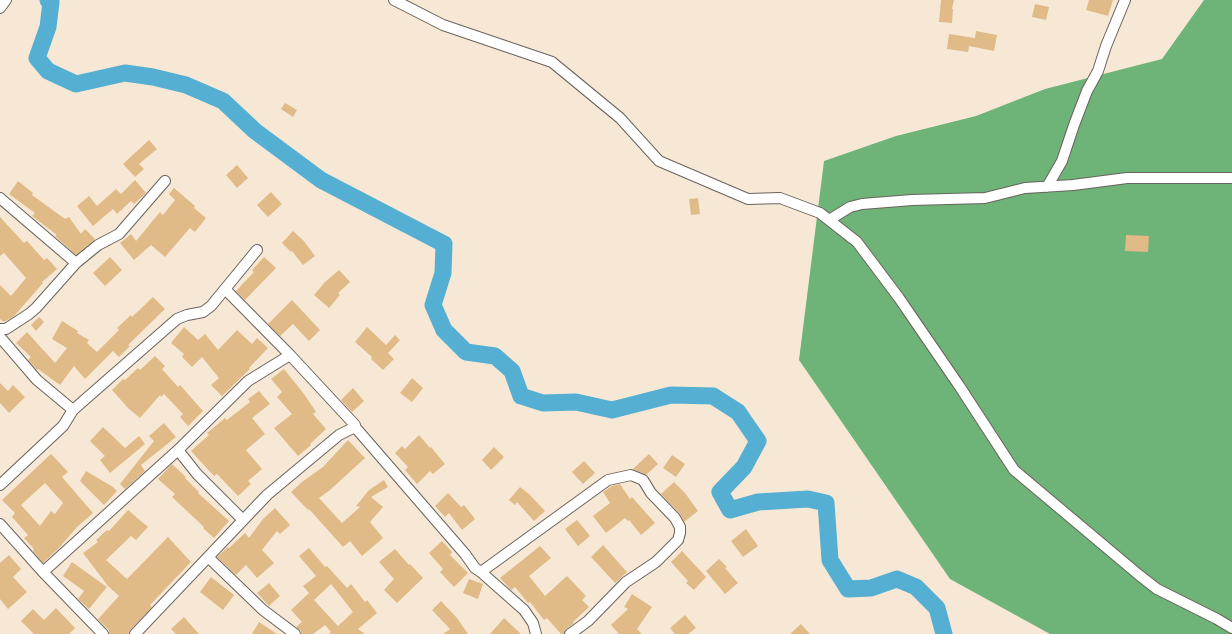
<!DOCTYPE html>
<html>
<head>
<meta charset="utf-8">
<style>
  body { margin:0 }
  canvas { display:block; background:#f7e8d5 }
</style>
</head>
<body>
<canvas width="1232" height="634"></canvas>
<script>
const ctx = document.querySelector('canvas').getContext('2d');
ctx.lineJoin = 'round';
function fillPath(path, color) {
  ctx.fillStyle = color;
  ctx.fill(path, 'evenodd');
}
function toPath(rows) {
  const path = new Path2D();
  for (const r of rows) {
    path.moveTo(r[0], r[1]);
    for (let i = 2; i < r.length; i += 2) path.lineTo(r[i], r[i + 1]);
  }
  return path;
}
function trace(path, color, width, dash) {
  ctx.strokeStyle = color;
  ctx.lineWidth = width;
  ctx.lineCap = dash ? 'butt' : 'round';
  ctx.setLineDash(dash || []);
  ctx.stroke(path);
}
fillPath(toPath([
  [1204,0,1232,0,1232,634,1050,634,950,579,799,360,824,161,896,136,976,116,1045,89,1162,59]
]), '#6eb378');
trace(toPath([
  [48,0,51,2,48,27,37,58,48,71,76,84,125,73,153,77,186,85,223,101,255,131,321,180,444,244,443,273,433,305,444,330,466,352,495,356,512,371,521,396,543,403,576,402,612,410,671,395,713,396,738,412,758,441,744,467,720,492,730,510,758,502,808,499,826,503,830,560,848,589,871,588,897,579,916,587,937,608,944,634]
]), '#54afd2', 17);
fillPath(toPath([
  [941,0,954,0,952,9,953,9,952,23,939,22],
  [1089,0,1113,0,1108,16,1086,10],
  [1035,4,1049,7,1046,20,1032,17],
  [976,31,997,35,994,51,969,46,968,52,947,49,949,34,975,38],
  [285,103,297,110,293,117,281,109],
  [149,140,157,149,139,164,144,169,135,177,123,164],
  [237,165,248,178,237,188,226,175],
  [135,180,146,193,134,204,131,201,117,214,113,209,93,226,77,206,89,196,97,206,116,189,121,194],
  [18,181,33,193,32,195,65,219,69,217,81,234,85,229,95,239,76,255,55,236,57,235,32,216,35,213,9,194],
  [174,188,195,206,194,208,206,218,195,232,190,228,165,257,151,245,134,260,120,243,131,234,136,241,160,212,163,215,175,200,169,194],
  [271,192,282,204,268,217,257,205],
  [698,198,700,214,691,215,689,199],
  [0,217,24,243,27,241,44,260,47,258,57,269,42,282,43,283,15,315,13,317,11,315,13,317,4,322,0,319,0,285,11,296,26,278,4,253,0,256],
  [293,231,303,240,315,256,303,265,292,251,291,252,282,243],
  [1126,235,1149,236,1148,252,1125,251],
  [110,257,122,270,105,286,93,273],
  [264,257,276,268,245,300,236,291,254,272,252,270],
  [339,270,350,282,338,293,340,295,329,308,314,295,325,282],
  [153,297,165,309,128,345,130,346,119,357,113,351,85,379,74,366,60,385,38,369,37,370,28,360,31,357,16,343,27,332,55,363,67,348,52,339,62,321,78,331,77,333,89,340,87,343,97,352,119,330,117,328,131,315,132,317],
  [292,300,320,330,309,341,293,324,280,336,268,324],
  [39,317,44,322,36,331,31,325],
  [184,327,198,340,205,334,218,350,237,330,252,344,257,338,268,348,249,368,250,369,222,396,211,385,219,378,202,357,192,367,182,357,184,354,171,343],
  [367,327,386,345,395,335,400,340,388,353,394,359,383,370,371,359,372,357,355,342],
  [155,356,165,366,162,369,178,387,180,385,203,411,188,426,180,417,183,414,164,394,161,397,160,395,140,418,128,408,112,390,123,379,125,380,138,368,140,370],
  [284,369,304,394,316,412,313,414,326,429,310,444,311,445,298,456,274,428,292,414,277,397,282,392,271,379],
  [412,378,423,388,412,402,400,393],
  [0,383,8,391,13,385,25,397,9,413,0,403],
  [353,388,364,401,352,412,341,400],
  [259,391,270,404,252,418,265,434,246,450,262,469,248,481,251,484,238,496,217,474,214,476,191,451,209,435,207,433,225,418,227,420,250,402,248,399],
  [164,423,176,437,141,465,145,471,125,489,120,484,154,441,149,436],
  [103,427,125,448,139,436,145,444,110,473,100,460,105,456,90,441],
  [419,435,430,448,431,447,445,464,433,474,430,471,417,484,405,470,408,467,395,453,402,446,405,449],
  [348,440,365,458,330,490,319,498,342,523,360,507,356,506,369,490,384,480,388,487,371,497,383,507,370,522,383,538,362,556,350,541,343,547,309,509,308,510,291,492,302,482,323,467],
  [494,447,504,457,491,470,482,460],
  [51,454,68,472,62,477,93,513,77,527,59,548,43,563,33,551,34,549,24,538,28,535,12,517,15,513,2,500],
  [45,483,63,503,55,514,51,511,40,526,21,505],
  [649,454,658,464,646,475,633,469],
  [672,455,685,464,676,477,663,468],
  [584,461,595,473,583,484,572,472],
  [172,464,186,477,185,478,199,492,198,493,229,521,214,538,203,528,204,527,172,497,175,494,158,479],
  [86,471,113,487,117,491,104,505,80,481],
  [674,482,685,493,698,511,684,522,680,514,661,494],
  [620,484,630,499,632,497,655,523,641,535,629,520,628,521,625,518,606,533,593,516,610,503,603,492,612,486],
  [520,487,529,494,545,511,534,521,517,502,515,505,509,500],
  [448,493,461,507,464,505,475,519,462,530,449,513,445,517,435,506],
  [275,508,290,525,280,534,277,531,262,550,274,563,257,578,246,565,236,575,217,557,228,547,229,548,245,533,249,538,263,519],
  [128,510,148,527,136,540,131,536,106,560,127,579,168,537,191,562,150,605,152,607,130,630,128,634,109,634,109,630,98,619,119,596,108,586,83,553,98,542,96,540,107,530,109,531],
  [577,520,590,536,578,546,565,529],
  [746,529,758,546,743,557,731,541],
  [442,541,452,552,450,555,468,573,454,587,440,572,443,569,429,553],
  [603,545,627,572,615,583,591,557],
  [540,546,551,558,529,576,545,596,567,576,586,596,582,600,589,607,573,622,574,623,566,629,564,634,561,634,547,618,544,620,530,602,528,603,515,587,511,590,500,578],
  [309,548,325,567,327,566,347,588,351,584,365,602,367,600,377,613,358,629,365,634,329,634,331,632,325,625,313,634,301,634,301,631,296,627,302,622,291,610,309,593,303,586,316,576,299,556],
  [331,584,353,612,338,626,314,600],
  [395,549,409,565,410,564,423,578,397,603,384,590,394,579,379,562],
  [682,551,706,577,694,590,686,583,688,581,671,562],
  [9,555,21,569,13,577,27,592,8,609,0,599,0,563],
  [719,559,727,567,725,568,738,583,725,594,706,571],
  [72,562,107,587,89,609,78,599,84,591,63,576],
  [211,577,234,595,223,610,200,592],
  [469,579,483,584,478,599,463,593],
  [269,583,280,596,269,606,257,593],
  [632,594,652,607,637,629,642,634,619,634,611,625,628,609,624,607],
  [441,601,457,618,468,634,443,634,450,629,432,610],
  [56,608,75,628,69,634,34,634,21,621,33,609,44,620],
  [685,615,696,628,688,634,675,634,670,628],
  [184,617,199,634,176,634,171,629],
  [504,618,521,634,490,634],
  [259,622,277,634,252,634],
  [801,624,810,634,790,634]
]), '#e0ba87');
const street = toPath([
  [394,0,443,25,552,62,620,118,659,161,748,199,780,198,820,213,857,242,899,298,960,387,1014,470,1139,575,1157,589,1217,619,1232,628],
  [0,8,6,0],
  [1047,187,1062,161,1074,125,1087,91,1098,71,1106,46,1125,0],
  [0,198,76,263],
  [829,220,850,207,862,204,912,200,985,198,1025,188,1073,185,1127,178,1232,178],
  [225,289,290,355,355,425,355,427,465,554,475,568,481,572,524,610,533,623,536,634],
  [0,329,6,329,29,314,36,308,76,263,98,245,119,234,165,181],
  [0,337,37,380,73,410],
  [178,450,197,474,243,520],
  [0,485,63,426,73,410,177,319,187,315,203,312,211,306,257,250],
  [0,524,43,572,103,634],
  [208,557,263,610,295,634],
  [43,572,178,450,248,381,290,355],
  [481,572,608,480,631,475,643,480,651,493,675,518,680,527,680,533,678,540,656,562,626,582,588,621,570,634],
  [135,634,267,495,339,435,355,427]
]);
trace(street, '#69635d', 12);
trace(street, '#fff', 10);
</script>
</body>
</html>
